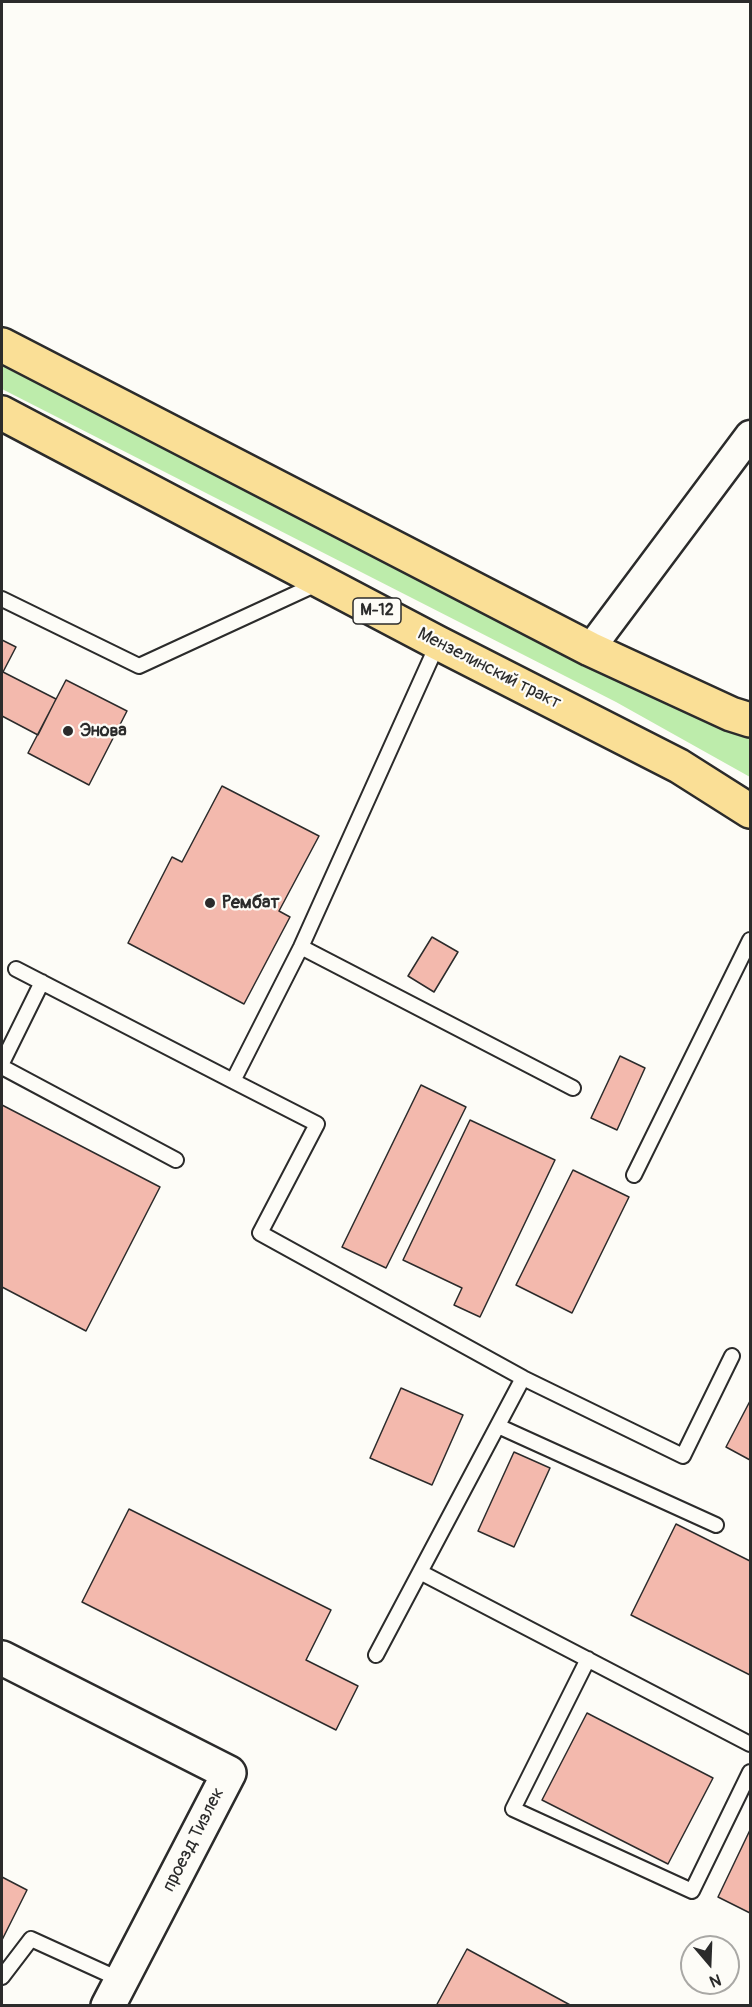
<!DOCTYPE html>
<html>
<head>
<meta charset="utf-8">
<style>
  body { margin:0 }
  #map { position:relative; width:752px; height:2007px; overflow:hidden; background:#fdfcf7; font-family:Pangolin,sans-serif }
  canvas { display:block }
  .frame { position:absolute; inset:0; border:3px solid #2b2b2b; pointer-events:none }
  .north { position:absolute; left:680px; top:1935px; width:60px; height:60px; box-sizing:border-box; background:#fdfcf7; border:2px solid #a9a8a5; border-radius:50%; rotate:161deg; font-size:16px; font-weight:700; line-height:24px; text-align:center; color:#2b2b2b }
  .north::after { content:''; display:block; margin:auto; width:21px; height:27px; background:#2b2b2b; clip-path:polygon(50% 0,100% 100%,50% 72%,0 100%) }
</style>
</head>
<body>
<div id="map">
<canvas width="752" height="2007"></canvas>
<div class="frame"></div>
<div class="north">N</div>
</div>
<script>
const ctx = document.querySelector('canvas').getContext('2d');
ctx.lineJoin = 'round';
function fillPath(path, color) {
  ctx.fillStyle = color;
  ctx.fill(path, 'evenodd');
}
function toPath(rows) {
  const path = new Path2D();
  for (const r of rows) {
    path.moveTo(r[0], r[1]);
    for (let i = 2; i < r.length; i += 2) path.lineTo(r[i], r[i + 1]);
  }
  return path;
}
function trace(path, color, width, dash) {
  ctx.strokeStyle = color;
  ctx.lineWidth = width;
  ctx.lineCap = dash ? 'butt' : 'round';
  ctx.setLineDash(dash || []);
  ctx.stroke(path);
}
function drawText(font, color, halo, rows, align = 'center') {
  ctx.font = font + ' Pangolin,sans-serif';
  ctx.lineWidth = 4.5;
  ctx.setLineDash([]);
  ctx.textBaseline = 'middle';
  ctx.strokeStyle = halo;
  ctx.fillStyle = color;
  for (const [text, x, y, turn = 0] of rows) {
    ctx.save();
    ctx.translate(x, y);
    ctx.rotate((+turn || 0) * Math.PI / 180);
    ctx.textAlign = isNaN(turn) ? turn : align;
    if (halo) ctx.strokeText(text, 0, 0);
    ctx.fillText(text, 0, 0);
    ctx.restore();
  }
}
fillPath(toPath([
  [2,366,276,504,565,654,664,702,750,739,750,777,616,702,2,389]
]), '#bdecab');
const building = toPath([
  [2,640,16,647,3,672,56,699,38,735,2,716,2,640],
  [66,680,127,711,89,785,28,753,66,680],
  [222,786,319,836,279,911,290,917,244,1004,128,943,172,857,182,862,222,786],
  [432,937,458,952,434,992,408,976,432,937],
  [620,1056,645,1068,617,1130,591,1118,620,1056],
  [421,1085,466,1107,386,1268,342,1247,421,1085],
  [2,1105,160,1187,86,1331,2,1287,2,1105],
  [470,1120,555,1160,480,1317,454,1305,462,1288,403,1260,470,1120],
  [573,1170,629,1197,572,1313,516,1285,573,1170],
  [401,1388,463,1415,432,1485,370,1458,401,1388],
  [750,1401,750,1460,726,1447,750,1401],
  [514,1452,550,1468,514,1547,478,1531,514,1452],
  [129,1509,331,1610,306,1660,358,1686,336,1730,82,1602,129,1509],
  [676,1524,750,1561,750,1675,631,1615,676,1524],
  [587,1713,713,1778,668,1864,542,1800,587,1713],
  [750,1830,750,1913,718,1897,750,1830],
  [2,1877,27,1890,2,1940,2,1877],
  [467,1949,572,2006,436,2006,467,1949]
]);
fillPath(building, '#f3b9ad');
trace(building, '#2b2b2b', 1.5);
const service = toPath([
  [2,599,139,666,319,583],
  [301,947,573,1088],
  [16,969,233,1081,301,947,438,643],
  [2,1063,42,982],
  [2,1067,176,1160],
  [233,1081,317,1124,260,1233,523,1378,376,1655],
  [634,1175,750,940],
  [523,1378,683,1456,732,1356],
  [498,1426,716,1525],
  [420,1572,750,1744],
  [588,1659,513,1809,692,1891,750,1772],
  [2,1977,31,1939,121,1980]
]);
const minor = toPath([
  [590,649,750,435]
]);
const tertiary = toPath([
  [2,1658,229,1773,108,2006]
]);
const primary = toPath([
  [2,345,590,649,731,714,750,720],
  [2,413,438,643,679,766,750,811]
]);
trace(service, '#2b2b2b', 18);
trace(minor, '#2b2b2b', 33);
trace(tertiary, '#2b2b2b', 38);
trace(primary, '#2b2b2b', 38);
trace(service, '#fdfcf7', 14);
trace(minor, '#fdfcf7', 28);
trace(tertiary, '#fdfcf7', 33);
trace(primary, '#fadf96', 33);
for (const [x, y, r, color] of [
  [68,731,6,"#2b2b2b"],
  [210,903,6,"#2b2b2b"]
]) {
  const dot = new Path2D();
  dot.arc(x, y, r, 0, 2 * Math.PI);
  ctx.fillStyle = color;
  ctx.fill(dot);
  trace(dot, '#fdfcf7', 2);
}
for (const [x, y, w] of [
  [377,611,48]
]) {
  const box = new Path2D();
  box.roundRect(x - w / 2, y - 13, w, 26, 4.5);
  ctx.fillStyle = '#fdfcf7';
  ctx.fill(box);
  trace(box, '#2b2b2b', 1.5);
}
drawText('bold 16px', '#2b2b2b', null, [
  ["М-12",377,611]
]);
drawText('18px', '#2b2b2b', '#fdfcf7', [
  ["Мензелинский тракт",489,669,27],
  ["проезд Тизлек",194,1840,-63]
]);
drawText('bold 18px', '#2b2b2b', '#fdfcf7', [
  ["Энова",80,731],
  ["Рембат",222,903]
], 'left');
</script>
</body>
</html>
